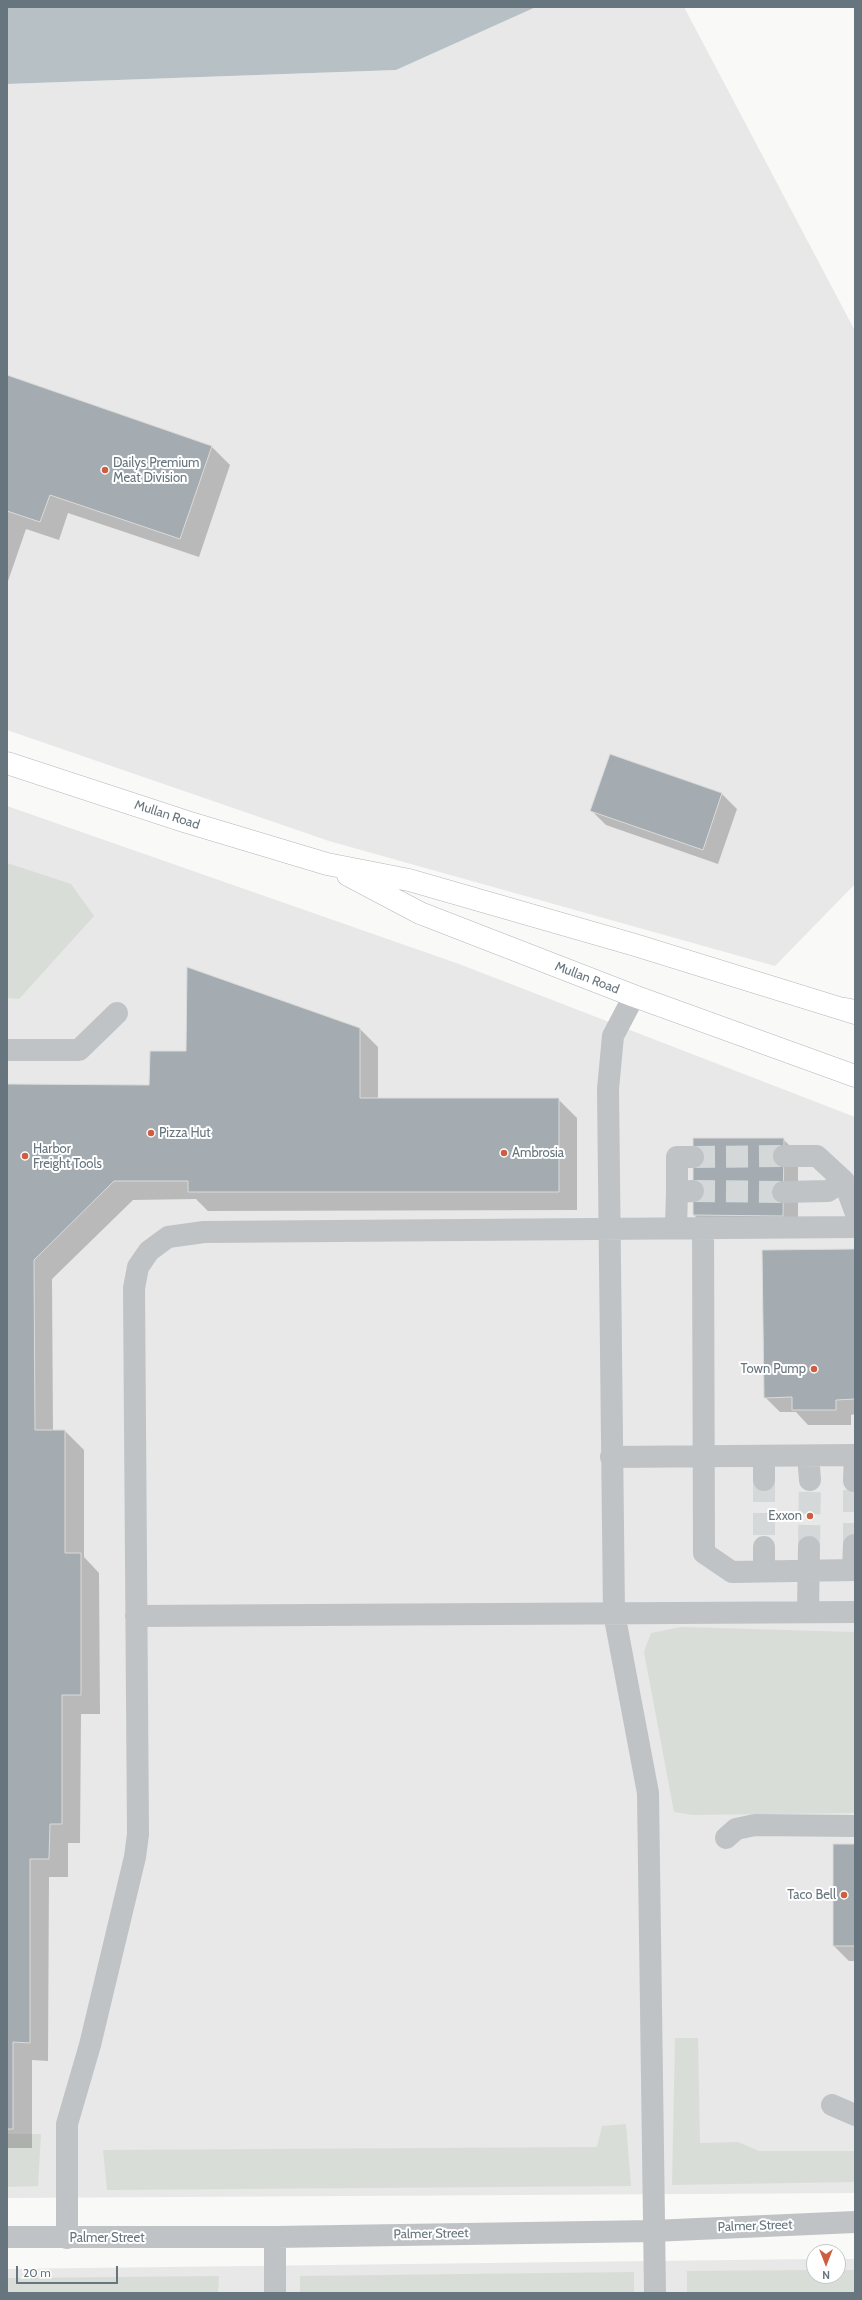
<!DOCTYPE html>
<html>
<head>
<meta charset="utf-8">
<style>
  body { margin:0 }
  #map { position:relative; width:862px; height:2300px; overflow:hidden; background:#f9f9f7; font-family:Cabin,sans-serif }
  canvas { display:block }
  .frame { position:absolute; inset:0; border:8px solid #67757e; pointer-events:none }
  .north { position:absolute; left:806px; top:2244px; width:40px; height:40px; box-sizing:border-box; background:#fff; border:1px solid #c2c8cb; border-radius:50%; rotate:180deg; font-size:11px; font-weight:700; line-height:16px; text-align:center; color:#67757e }
  .north::after { content:''; display:block; margin:auto; width:14px; height:18px; background:#ce5e42; clip-path:polygon(50% 0,100% 100%,50% 72%,0 100%) }
  .scale { position:absolute; left:16px; top:2266px; width:102px; height:18px; box-sizing:border-box; border:2px solid #67757e; border-top:0; padding-left:5px; font-size:12px; line-height:14px; white-space:nowrap; color:#67757e; -webkit-text-stroke:3px #fff; paint-order:stroke }
</style>
</head>
<body>
<div id="map">
<canvas width="862" height="2300"></canvas>
<div class="frame"></div>
<div class="north">N</div>
<div class="scale">20 m</div>
</div>
<script>
const ctx = document.querySelector('canvas').getContext('2d');
ctx.lineJoin = 'round';
function fillPath(path, color) {
  ctx.fillStyle = color;
  ctx.fill(path, 'evenodd');
}
function toPath(rows) {
  const path = new Path2D();
  for (const r of rows) {
    path.moveTo(r[0], r[1]);
    for (let i = 2; i < r.length; i += 2) path.lineTo(r[i], r[i + 1]);
  }
  return path;
}
function trace(path, color, width, dash) {
  ctx.strokeStyle = color;
  ctx.lineWidth = width;
  ctx.lineCap = dash ? 'butt' : 'round';
  ctx.setLineDash(dash || []);
  ctx.stroke(path);
}
function drawText(font, color, halo, rows, align = 'center') {
  ctx.font = font + ' Cabin,sans-serif';
  ctx.lineWidth = 4;
  ctx.setLineDash([]);
  ctx.textBaseline = 'middle';
  ctx.strokeStyle = halo;
  ctx.fillStyle = color;
  for (const [text, x, y, turn = 0] of rows) {
    ctx.save();
    ctx.translate(x, y);
    ctx.rotate((+turn || 0) * Math.PI / 180);
    ctx.textAlign = isNaN(turn) ? turn : align;
    if (halo) ctx.strokeText(text, 0, 0);
    ctx.fillText(text, 0, 0);
    ctx.restore();
  }
}
fillPath(toPath([
  [536,7,684,7,854,329,855,884,775,966,329,841,7,730,7,84,396,70],
  [7,806,459,964,855,1117,855,2193,7,2198],
  [814,2259,814,2276,838,2276,838,2259,855,2259,855,2293,7,2293,7,2269]
]), '#e7e8e7');
fillPath(toPath([
  [7,863,71,884,94,916,19,999,7,998],
  [681,1627,855,1632,855,1813,693,1815,674,1812,644,1652,651,1633],
  [675,2038,698,2038,700,2143,738,2142,759,2151,855,2151,855,2182,672,2185],
  [626,2124,631,2186,107,2190,103,2150,597,2147,602,2126],
  [7,2134,41,2134,38,2186,7,2187],
  [814,2270,814,2276,838,2276,838,2270,855,2270,855,2293,687,2293,687,2271],
  [634,2272,634,2293,300,2293,300,2276],
  [219,2276,218,2293,7,2293,7,2278]
]), '#d9ddd7');
fillPath(toPath([
  [7,7,536,7,396,70,7,84]
]), '#b7c1c5');
fillPath(toPath([
  [7,376,211,446,230,465,199,557,68,513,59,540,26,529,7,584],
  [610,755,722,794,737,809,718,864,606,825,591,810],
  [359,1028,378,1047,378,1099,558,1099,577,1118,577,1210,208,1211,196,1199,133,1200,52,1279,53,1431,65,1431,84,1450,84,1557,99,1573,100,1714,81,1714,80,1843,68,1843,68,1877,49,1877,48,2061,32,2060,32,2148,7,2148,7,1085,150,1086,187,1052],
  [783,1139,798,1154,798,1230,709,1230,694,1215],
  [855,1250,855,1414,851,1415,851,1425,808,1425,796,1412,780,1412,765,1397],
  [855,1845,855,1961,849,1961,834,1946]
]), '#0003');
const building = toPath([
  [7,375,212,446,180,539,50,495,40,522,7,511,7,375],
  [610,754,722,793,703,850,590,811,610,754],
  [187,967,360,1028,360,1098,559,1098,559,1192,188,1192,188,1181,114,1181,34,1260,35,1430,65,1430,65,1553,81,1553,81,1695,62,1695,62,1824,50,1824,49,1859,30,1859,30,2043,13,2042,13,2129,7,2129,7,1084,149,1085,150,1051,186,1051,187,967],
  [693,1138,784,1138,783,1216,693,1215,693,1138],
  [855,1249,855,1399,836,1400,836,1410,792,1410,792,1397,764,1398,762,1250,855,1249],
  [833,1844,855,1844,855,1946,833,1946,833,1844]
]);
fillPath(building, '#a4acb1');
trace(building, '#dbdbd9', 1);
trace(toPath([
  [693,1157,784,1156],
  [693,1191,783,1192],
  [764,1480,764,1547],
  [854,1545,854,1481],
  [809,1547,810,1480]
]), '#d4d8d9', 22, [22, 11]);
const major = toPath([
  [7,763,187,822,327,864,409,880,635,945,855,1013],
  [348,875,420,913,634,996,855,1076]
]);
const highway = toPath([
  [845,1009,855,1011]
]);
trace(major, '#b3b7ba', 23);
trace(highway, '#b3b6b9', 23);
trace(toPath([
  [634,996,613,1036,608,1089,614,1613,648,1793,655,2293],
  [7,1050,79,1050,117,1013],
  [784,1156,817,1156,844,1181],
  [677,1192,677,1157,693,1157],
  [783,1192,828,1191,844,1181,855,1211],
  [676,1228,677,1192,693,1191],
  [703,1228,704,1553,732,1572,855,1570],
  [764,1456,764,1480],
  [808,1456,810,1480],
  [611,1457,855,1455],
  [854,1481,855,1455],
  [764,1547,764,1571],
  [853,1570,854,1545],
  [808,1612,809,1547],
  [136,1616,855,1612],
  [726,1838,736,1829,755,1825,855,1826],
  [832,2105,855,2115],
  [7,2237,275,2237,653,2231,855,2222],
  [67,2238,67,2124,90,2045,135,1857,138,1834,134,1288,138,1267,149,1251,168,1237,204,1232,855,1227],
  [275,2293,275,2237]
]), '#bfc3c6', 22);
trace(major, '#fff', 22);
trace(highway, '#fff', 22);
for (const [x, y, r, color] of [
  [105,470,4,"#ce5e42"],
  [151,1133,4,"#ce5e42"],
  [504,1153,4,"#ce5e42"],
  [25,1156,4,"#ce5e42"],
  [814,1369,4,"#ce5e42"],
  [810,1516,4,"#ce5e42"],
  [844,1895,4,"#ce5e42"]
]) {
  const dot = new Path2D();
  dot.arc(x, y, r, 0, 2 * Math.PI);
  ctx.fillStyle = color;
  ctx.fill(dot);
  trace(dot, '#fff', 1.5);
}
drawText('13px', '#67757e', '#fff', [
  ["Dailys Premium",113,463],
  ["Meat Division",113,478],
  ["Pizza Hut",159,1133],
  ["Harbor",33,1149],
  ["Freight Tools",33,1164],
  ["Ambrosia",512,1153],
  ["Town Pump",806,1369,"right"],
  ["Exxon",802,1516,"right"],
  ["Taco Bell",836,1895,"right"]
], 'left');
drawText('13px', '#67757e', '#fff', [
  ["Mullan Road",167,815,18],
  ["Mullan Road",587,978,21],
  ["Palmer Street",755,2226,-2],
  ["Palmer Street",431,2234,-1],
  ["Palmer Street",107,2238]
]);
</script>
</body>
</html>
